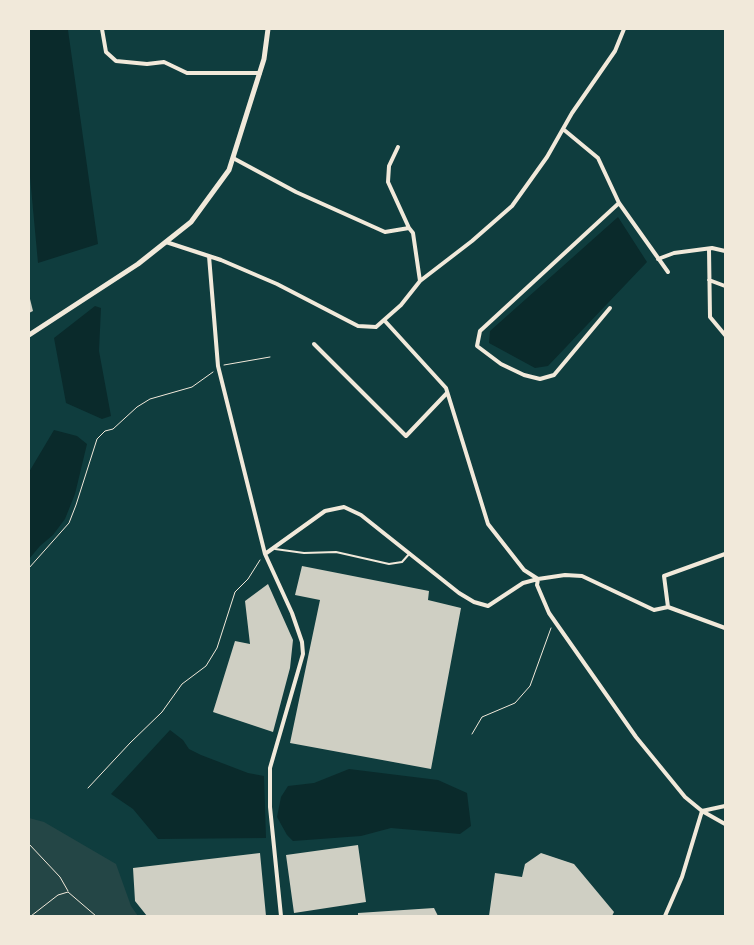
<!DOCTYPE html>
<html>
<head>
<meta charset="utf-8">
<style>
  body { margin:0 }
  #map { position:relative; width:754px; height:945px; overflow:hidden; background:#0f3d3e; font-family:"DejaVu Sans",sans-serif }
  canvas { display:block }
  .frame { position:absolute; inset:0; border:30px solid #f1e9da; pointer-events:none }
</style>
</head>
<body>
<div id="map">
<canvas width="754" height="945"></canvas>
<div class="frame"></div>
</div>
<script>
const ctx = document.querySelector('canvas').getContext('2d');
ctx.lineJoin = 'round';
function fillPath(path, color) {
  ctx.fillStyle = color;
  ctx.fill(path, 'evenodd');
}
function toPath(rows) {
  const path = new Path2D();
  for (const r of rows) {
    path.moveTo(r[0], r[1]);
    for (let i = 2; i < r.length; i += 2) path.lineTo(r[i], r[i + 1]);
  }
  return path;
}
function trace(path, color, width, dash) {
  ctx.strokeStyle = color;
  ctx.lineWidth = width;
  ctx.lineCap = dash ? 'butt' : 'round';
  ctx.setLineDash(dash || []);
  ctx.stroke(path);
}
fillPath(toPath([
  [29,818,44,822,116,864,131,906,138,916,29,916]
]), '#244646');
fillPath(toPath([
  [29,29,68,30,98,244,38,263,29,166],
  [618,217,647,262,548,366,535,368,489,343,490,331],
  [95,306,101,308,99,351,111,416,102,419,66,403,54,338],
  [54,430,77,436,87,444,75,494,65,519,53,535,40,546,29,559,29,472],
  [170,730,183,740,189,749,201,755,248,773,264,776,266,838,158,839,133,809,111,794],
  [349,769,438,780,467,793,471,826,460,834,391,828,361,836,293,841,287,835,277,817,281,797,288,786,314,783]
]), '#0a2a2b');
fillPath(toPath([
  [29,295,33,311,29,313],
  [302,566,429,591,428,600,461,608,431,769,290,743,320,600,295,595],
  [268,584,293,640,290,668,273,732,213,712,235,641,250,644,245,601],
  [358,845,366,902,294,913,286,855],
  [260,853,266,916,147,916,135,901,133,868],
  [541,853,574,864,614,912,612,916,489,916,495,873,522,877,525,864],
  [434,908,438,916,358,916,358,913]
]), '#cfcfc3');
trace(toPath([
  [224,365,270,357],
  [29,568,69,523,76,505,97,439,105,431,113,429,137,407,150,399,192,387,213,372],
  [472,734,482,717,515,703,530,686,551,628],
  [88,788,130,743,162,712,182,684,206,666,217,648,235,592,248,579,260,560],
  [29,844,60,877,68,891],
  [31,916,58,895,68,892,96,916]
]), '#f1e9da', 1);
trace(toPath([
  [275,549,304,553,336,552,389,564,402,562,410,553]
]), '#f1e9da', 2);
trace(toPath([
  [102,29,106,52,116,61,147,64,164,62,187,73,260,73],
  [563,129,598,158,619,203,668,272],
  [398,147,389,166,388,182,409,228],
  [233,158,296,192,385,232,409,228,413,233,420,281],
  [166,242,221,260,277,284,358,326,376,327,401,305,420,281,472,241,512,206,547,157,572,113,615,51,624,29],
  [709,249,710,317,725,335],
  [209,256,218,366,265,554,325,511,344,507,361,515,459,593,474,602,488,606,523,583,538,579,537,585,549,613,636,737,685,797,702,811,725,824],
  [658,259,674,253,712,248,725,251],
  [709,280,725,286],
  [610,308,554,375,540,379,524,375,501,364,477,346,480,331,619,203],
  [384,320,446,388,488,524,524,570,538,579,565,575,582,576,654,610,668,607],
  [314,344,406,436,447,393],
  [265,554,292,613,302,642,303,654,270,768,270,807,281,916],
  [725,554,664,576,668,607,725,628],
  [665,916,682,877,702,811,725,806]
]), '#f1e9da', 4);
trace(toPath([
  [29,335,138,264,191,222,229,170,264,59,268,29]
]), '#f1e9da', 5);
</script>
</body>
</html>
